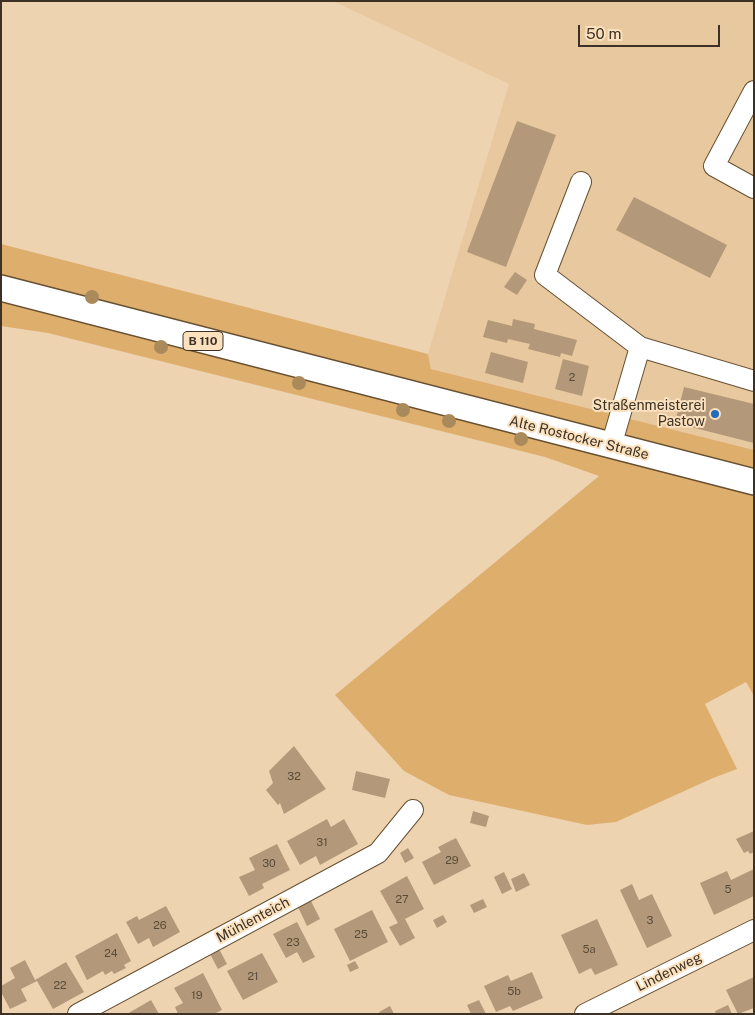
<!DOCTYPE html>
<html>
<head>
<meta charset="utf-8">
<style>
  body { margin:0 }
  #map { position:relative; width:755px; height:1015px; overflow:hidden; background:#eed3b1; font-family:"Public Sans",sans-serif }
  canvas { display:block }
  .frame { position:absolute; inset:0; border:2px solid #3c3124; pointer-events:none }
  .scale { position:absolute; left:578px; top:25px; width:142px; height:22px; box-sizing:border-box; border:2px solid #3c3124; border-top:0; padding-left:6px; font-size:15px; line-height:18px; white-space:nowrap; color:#3c3124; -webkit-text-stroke:4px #fbe1be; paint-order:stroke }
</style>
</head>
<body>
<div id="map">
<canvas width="755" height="1015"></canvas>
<div class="frame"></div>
<div class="scale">50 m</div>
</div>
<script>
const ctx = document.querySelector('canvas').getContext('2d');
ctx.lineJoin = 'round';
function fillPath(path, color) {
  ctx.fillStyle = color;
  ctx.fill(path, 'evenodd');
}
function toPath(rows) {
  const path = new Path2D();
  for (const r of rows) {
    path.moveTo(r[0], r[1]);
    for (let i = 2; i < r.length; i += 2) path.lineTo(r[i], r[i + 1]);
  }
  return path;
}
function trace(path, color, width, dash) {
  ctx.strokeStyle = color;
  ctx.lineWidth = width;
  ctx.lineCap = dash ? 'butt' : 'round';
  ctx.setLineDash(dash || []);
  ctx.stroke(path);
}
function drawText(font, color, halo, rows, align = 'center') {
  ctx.font = font + ' "Public Sans",sans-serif';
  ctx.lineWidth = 4;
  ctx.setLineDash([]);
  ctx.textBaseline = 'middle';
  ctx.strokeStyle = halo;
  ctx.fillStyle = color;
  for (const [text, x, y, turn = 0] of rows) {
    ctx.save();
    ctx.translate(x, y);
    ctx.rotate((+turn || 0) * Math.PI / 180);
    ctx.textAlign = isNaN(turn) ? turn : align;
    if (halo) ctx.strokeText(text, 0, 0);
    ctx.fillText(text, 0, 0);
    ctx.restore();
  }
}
fillPath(toPath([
  [333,1,754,1,754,450,431,369,428,354,509,84]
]), '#e7c89f');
fillPath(toPath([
  [1,244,428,354,431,369,754,450,754,696,746,682,705,704,737,769,713,778,616,822,587,825,449,795,404,771,335,695,599,476,545,457,48,333,1,326]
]), '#deae6d');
fillPath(toPath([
  [517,121,556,135,506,267,467,252],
  [634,197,727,245,710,278,616,230],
  [515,272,527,280,517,295,504,287],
  [513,319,535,324,534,329,577,340,572,356,561,353,560,357,528,349,530,344,508,339,507,343,483,337,488,320,512,326],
  [491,352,528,362,523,383,485,373],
  [563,359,589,366,582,396,555,389],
  [684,387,754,404,754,443,675,423],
  [294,746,326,789,284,814,280,803,278,805,266,790,273,783,269,771],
  [356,771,390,779,385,798,352,790],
  [473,811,489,816,486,827,470,823],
  [327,819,331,827,344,819,358,844,320,865,316,856,300,865,287,841],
  [754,831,754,852,750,854,748,851,744,853,736,839],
  [456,838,471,866,434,885,422,862,441,852,438,847],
  [277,844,290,870,262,884,264,888,249,896,239,877,255,870,249,858],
  [408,848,414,858,405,863,400,853],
  [754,869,754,896,714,915,700,883,727,871,731,880],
  [504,872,512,889,502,894,494,877],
  [524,873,530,885,516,892,511,879],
  [407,876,424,909,405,919,415,938,400,946,389,927,398,923,380,891],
  [632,884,639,900,652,894,672,936,647,948,620,890],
  [483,899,487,907,474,913,470,905],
  [311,901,320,919,307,926,298,907],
  [166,906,180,932,153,947,149,938,138,944,126,922,137,916,139,920],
  [372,910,388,942,350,961,334,929],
  [443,915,447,922,437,928,433,920],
  [597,919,618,965,595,975,591,968,579,974,561,935],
  [297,922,315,957,303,963,297,952,286,958,273,934],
  [117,933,131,961,124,965,126,968,114,974,112,971,105,975,103,971,87,980,75,956],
  [219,949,227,964,218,969,210,954],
  [262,953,278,982,243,1000,227,971],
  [25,960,35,980,66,962,84,992,53,1009,37,981,21,989,27,1001,10,1009,1,992,1,986,15,978,10,968],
  [355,961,359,968,350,972,347,965],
  [532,972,543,998,513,1011,510,1006,496,1012,484,986,508,975,511,981],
  [203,973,222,1010,214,1014,178,1014,175,1007,183,1003,174,988],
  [754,977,754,1008,738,1014,726,990],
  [151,1000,159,1014,127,1014],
  [479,1000,486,1014,471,1014,467,1005],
  [728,1005,732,1014,716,1014,715,1011],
  [390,1006,394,1014,380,1014,379,1012]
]), '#b39979');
const minor = toPath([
  [754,91,714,166,754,188],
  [581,182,545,275,640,347,754,381],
  [611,446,640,347],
  [78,1014,378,853,413,810],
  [585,1014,754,930]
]);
const major = toPath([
  [1,288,754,482]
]);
trace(minor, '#675031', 22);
trace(major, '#675031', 28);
trace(minor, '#fff', 20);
trace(major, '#fff', 25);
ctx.fillStyle = '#aa8a5b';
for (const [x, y] of [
  [92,297],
  [161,347],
  [299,383],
  [403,410],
  [449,421],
  [521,439]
]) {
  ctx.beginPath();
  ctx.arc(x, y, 7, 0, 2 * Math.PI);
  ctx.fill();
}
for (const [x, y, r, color] of [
  [715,414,5,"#236cbc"]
]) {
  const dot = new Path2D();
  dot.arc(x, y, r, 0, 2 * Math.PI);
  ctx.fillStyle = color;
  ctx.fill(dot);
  trace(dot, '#fbe1be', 2);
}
drawText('11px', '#5a4b39', null, [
  ["2",572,378],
  ["32",294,777],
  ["31",322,843],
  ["29",452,861],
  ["30",269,864],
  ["5",728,890],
  ["27",402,900],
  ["3",650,921],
  ["26",160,926],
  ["25",361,935],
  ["23",293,943],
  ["5a",589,950],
  ["24",111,954],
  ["21",253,977],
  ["22",60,986],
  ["5b",514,992],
  ["19",197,996]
]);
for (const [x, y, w] of [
  [203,341,40]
]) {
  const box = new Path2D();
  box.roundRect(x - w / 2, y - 9.5, w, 19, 4);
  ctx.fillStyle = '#fbe1be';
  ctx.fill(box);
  trace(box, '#3c3124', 1);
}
drawText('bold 12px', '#3c3124', null, [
  ["B 110",203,341]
]);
drawText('14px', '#3c3124', '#fbe1be', [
  ["Straßenmeisterei",705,406],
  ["Pastow",705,422]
], 'right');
drawText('14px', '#3c3124', '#fbe1be', [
  ["Alte Rostocker Straße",579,438,14],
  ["Mühlenteich",253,920,-28],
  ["Lindenweg",669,972,-26]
]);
</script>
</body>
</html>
